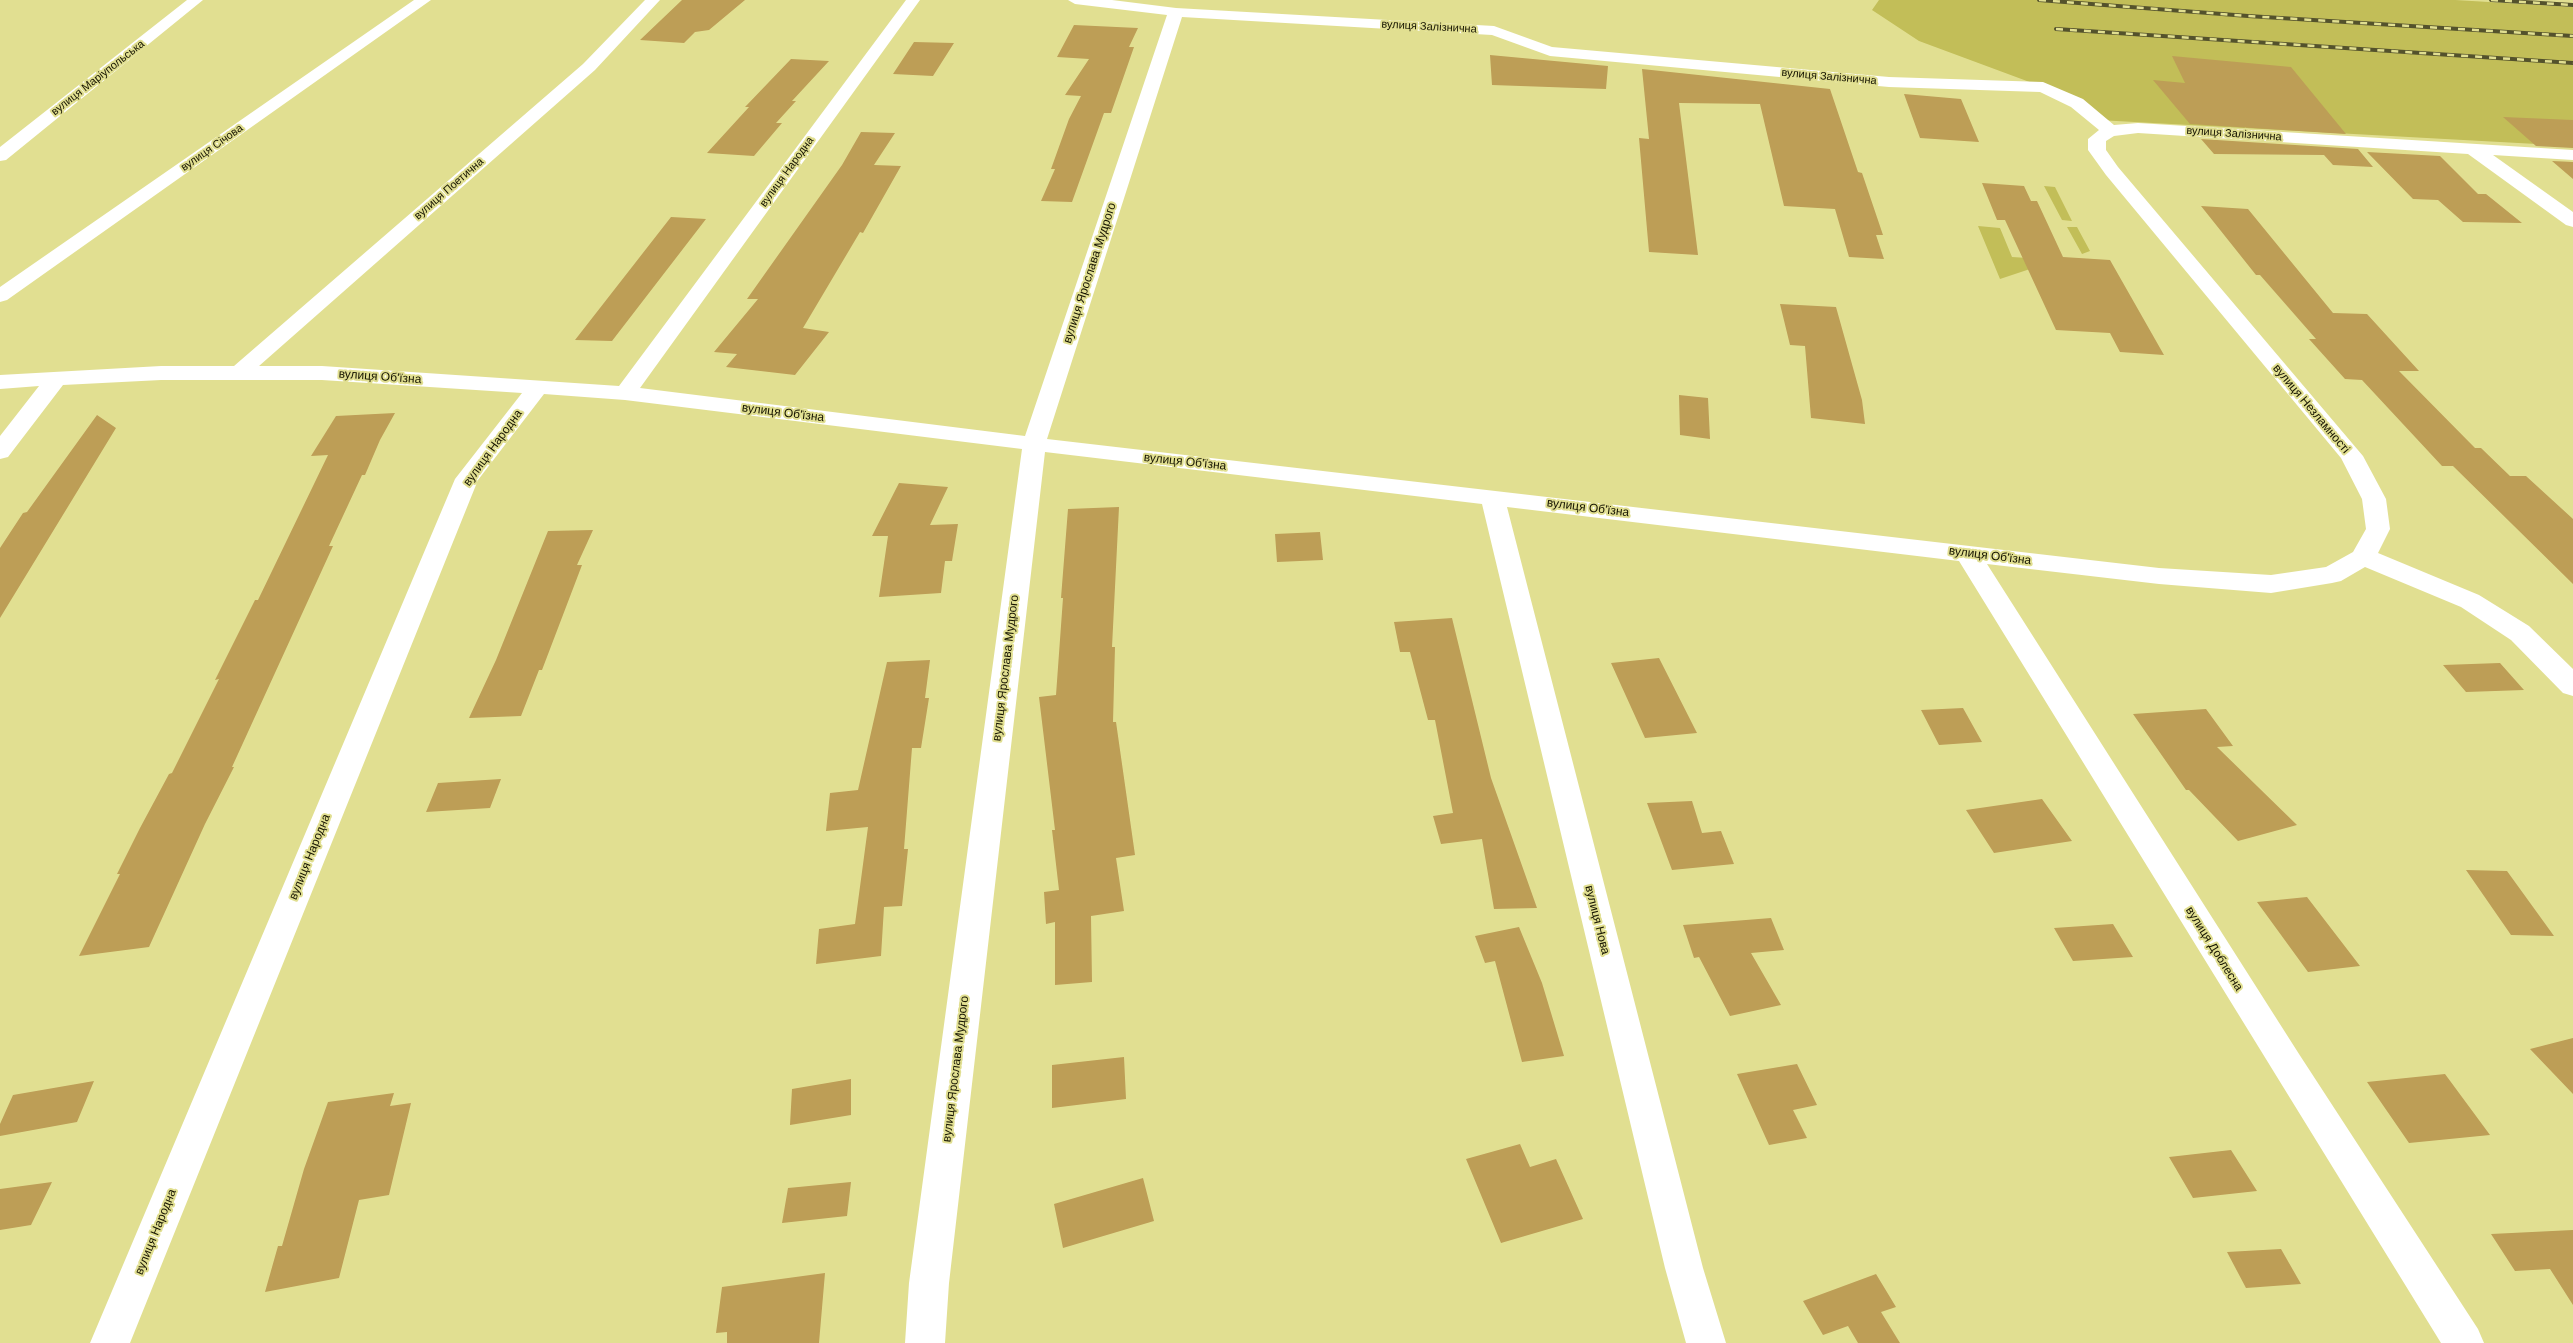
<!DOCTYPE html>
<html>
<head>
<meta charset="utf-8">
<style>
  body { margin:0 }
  canvas { display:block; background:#e1df91 }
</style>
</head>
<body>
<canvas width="2573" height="1343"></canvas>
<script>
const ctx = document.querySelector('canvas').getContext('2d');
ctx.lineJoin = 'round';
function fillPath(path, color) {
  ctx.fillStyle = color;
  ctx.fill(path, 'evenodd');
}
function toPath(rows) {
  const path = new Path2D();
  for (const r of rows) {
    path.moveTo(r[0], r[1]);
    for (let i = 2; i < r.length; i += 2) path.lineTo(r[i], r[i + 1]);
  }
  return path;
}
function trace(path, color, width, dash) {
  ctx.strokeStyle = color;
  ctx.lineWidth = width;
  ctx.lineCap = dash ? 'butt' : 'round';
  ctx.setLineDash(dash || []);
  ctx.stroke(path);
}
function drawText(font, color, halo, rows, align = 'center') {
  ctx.font = font + ' Arial,sans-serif';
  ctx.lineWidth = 4;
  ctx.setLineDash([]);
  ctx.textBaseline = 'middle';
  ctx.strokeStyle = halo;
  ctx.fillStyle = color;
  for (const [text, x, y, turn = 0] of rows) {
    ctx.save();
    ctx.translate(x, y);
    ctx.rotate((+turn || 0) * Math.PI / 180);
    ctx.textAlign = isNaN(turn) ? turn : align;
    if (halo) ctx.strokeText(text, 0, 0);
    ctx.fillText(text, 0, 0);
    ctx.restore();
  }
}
fillPath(toPath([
  [1879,0,2455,0,2573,7,2573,146,2098,120,2043,87,1919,41,1872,10],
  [2044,186,2055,187,2072,221,2062,220],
  [1978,226,2000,228,2012,257,2028,258,2033,268,2000,279],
  [2067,227,2077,227,2090,251,2082,254]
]), '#c2be58');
fillPath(toPath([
  [682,0,745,0,709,30,695,32,684,43,640,40],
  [1074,25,1138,28,1129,47,1134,47,1111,113,1104,113,1072,202,1041,201,1055,169,1051,169,1069,119,1081,96,1065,95,1089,59,1057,57],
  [914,42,954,43,933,76,893,74],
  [1490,55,1608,66,1606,89,1492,85],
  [2172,56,2291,67,2346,134,2190,124,2153,80,2185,83],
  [791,59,829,61,792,101,796,101,776,123,782,123,754,156,707,153,749,107,745,107],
  [1642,69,1830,89,1858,172,1862,173,1883,235,1876,235,1884,259,1849,257,1835,209,1784,206,1760,104,1679,103,1698,255,1649,252,1639,138,1649,139],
  [1904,94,1961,99,1979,142,1920,138],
  [2503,117,2573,120,2573,148,2536,146],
  [861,132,895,133,874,165,901,166,863,233,860,232,803,328,829,332,795,375,726,367,737,354,714,352,758,299,747,299,842,165],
  [2201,139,2358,149,2373,167,2333,165,2324,155,2214,154],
  [2367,152,2440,156,2478,194,2486,194,2522,223,2463,222,2438,200,2413,199],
  [2552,161,2573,162,2573,179],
  [1982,183,2024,186,2031,201,2037,201,2063,257,2110,260,2164,355,2120,352,2110,333,2056,330,2005,220,1997,220],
  [2201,206,2248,209,2333,313,2367,314,2419,371,2399,371,2475,448,2481,448,2510,476,2526,476,2573,519,2573,584,2453,466,2442,466,2362,380,2345,379,2309,339,2316,339,2260,275,2256,275],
  [671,217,706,219,612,341,575,340],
  [1780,304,1836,307,1862,400,1865,424,1811,418,1805,346,1790,345],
  [1679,395,1708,398,1710,439,1680,435],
  [395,413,380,440,365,475,362,475,329,546,333,546,232,767,234,767,205,824,149,947,79,956,120,874,117,874,140,828,169,774,172,773,219,679,215,680,255,600,258,600,328,455,311,456,336,416],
  [97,415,116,428,0,618,0,548,23,513,27,512],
  [899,483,948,487,930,525,958,524,952,561,945,561,941,593,879,597,888,536,872,536],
  [1119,507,1112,647,1115,647,1113,722,1116,722,1135,855,1116,858,1124,911,1091,916,1092,982,1055,985,1055,922,1046,924,1044,892,1059,890,1052,830,1055,830,1039,697,1056,695,1063,598,1061,598,1068,509],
  [593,530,577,565,582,565,542,670,539,670,521,716,469,718,496,660,548,531],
  [1320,532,1323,560,1277,562,1275,534],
  [1452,618,1491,778,1537,908,1494,909,1482,839,1441,844,1433,816,1453,813,1435,720,1428,720,1410,652,1400,652,1394,622],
  [1659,658,1697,733,1645,738,1611,663],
  [930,660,925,698,929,698,921,748,912,748,904,849,908,849,902,906,884,907,881,956,816,964,819,929,855,924,868,827,826,831,830,793,858,790,887,662],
  [2500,663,2524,690,2466,692,2443,665],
  [1963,708,1982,742,1939,745,1921,710],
  [2206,709,2233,746,2217,747,2297,825,2238,841,2189,790,2186,790,2133,714],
  [501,779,490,808,426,812,438,783],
  [2042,799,2072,841,1994,853,1966,810],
  [1692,801,1702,833,1721,831,1734,864,1672,870,1647,803],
  [2466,870,2507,871,2554,936,2511,935],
  [2307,897,2360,966,2308,972,2257,902],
  [1771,918,1784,950,1751,953,1781,1005,1730,1016,1699,957,1694,958,1683,925],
  [2113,924,2133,957,2073,961,2054,928],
  [1519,927,1542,983,1564,1056,1522,1062,1495,961,1485,963,1475,936],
  [2573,1038,2573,1094,2530,1049],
  [1124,1057,1126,1099,1052,1108,1052,1065],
  [1797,1064,1817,1105,1793,1110,1807,1138,1769,1145,1737,1074],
  [2445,1074,2490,1135,2409,1143,2367,1082],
  [851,1079,851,1115,790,1125,792,1089],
  [94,1081,77,1122,0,1136,0,1124,13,1095],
  [394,1093,390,1106,411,1103,389,1195,359,1200,339,1278,265,1292,278,1246,282,1246,304,1169,328,1102],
  [1520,1144,1530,1167,1556,1159,1583,1219,1501,1243,1466,1159],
  [2231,1150,2257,1191,2193,1198,2169,1157],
  [1143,1178,1154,1221,1063,1248,1054,1204],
  [52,1182,31,1225,0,1230,0,1189],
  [851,1182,847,1216,782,1223,788,1188],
  [2573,1230,2573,1305,2550,1269,2515,1271,2491,1234],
  [2281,1249,2301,1284,2246,1288,2227,1252],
  [825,1273,819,1343,727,1343,727,1332,716,1333,722,1287],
  [1876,1274,1896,1307,1881,1312,1900,1343,1858,1343,1848,1326,1823,1335,1803,1301]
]), '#bd9e56');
fillPath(toPath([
  [187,0,203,0,6,160,0,161,0,147,187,0],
  [414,0,431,0,7,300,0,302,0,287,414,0],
  [645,0,660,0,595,70,259,366,322,366,619,386,906,0,920,0,640,388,1025,436,1167,15,1075,4,1068,0,1112,0,1176,8,1494,26,1552,47,1889,77,2043,82,2083,99,2114,125,2138,123,2573,150,2573,160,2493,155,2573,212,2573,227,2566,225,2468,154,2138,133,2114,136,2106,141,2106,150,2118,167,2363,456,2386,499,2390,529,2378,553,2479,595,2529,626,2573,669,2573,696,2563,693,2511,640,2461,607,2365,567,2341,581,2332,583,2271,593,2159,584,1987,564,2299,1054,2478,1329,2484,1343,2441,1343,1959,561,1507,507,1703,1268,1726,1343,1686,1343,1665,1268,1482,504,1045,452,949,1283,945,1343,905,1343,909,1283,1022,449,625,400,544,394,478,480,130,1343,90,1343,455,479,522,393,322,380,161,380,63,385,8,457,0,459,0,436,39,386,0,389,0,375,161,366,234,366,583,64,645,0],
  [1182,17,1492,35,1550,56,1889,87,2040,92,2071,107,2099,130,2088,139,2088,150,2106,175,2341,458,2362,499,2366,529,2353,552,2326,567,2271,575,2159,568,1047,439,1182,17]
]), '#fff');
const rail = toPath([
  [2039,0,2248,16,2573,36],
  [2491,0,2573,5],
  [2056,29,2573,63]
]);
trace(rail, '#54522c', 4);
trace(rail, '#e1df91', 2.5, [7]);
drawText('11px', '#161400', '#e1df91', [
  ["вулиця Залізнична",1429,27,3],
  ["вулиця Залізнична",1829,77,5],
  ["вулиця Маріупольська",98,78,-38],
  ["вулиця Залізнична",2234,134,4],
  ["вулиця Січова",212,148,-35],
  ["вулиця Народна",787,172,-54],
  ["вулиця Поетична",449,189,-41]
]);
drawText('12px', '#161400', '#e1df91', [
  ["вулиця Ярослава Мудрого",1090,273,-72],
  ["вулиця Об'їзна",380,377,4],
  ["вулиця Незламності",2311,409,50],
  ["вулиця Об'їзна",783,413,7],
  ["вулиця Народна",493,448,-54],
  ["вулиця Об'їзна",1185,462,6],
  ["вулиця Об'їзна",1588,508,7],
  ["вулиця Об'їзна",1990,556,7],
  ["вулиця Ярослава Мудрого",1006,668,-83],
  ["вулиця Народна",310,857,-68],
  ["вулиця Нова",1597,920,76],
  ["вулиця Доблесна",2214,949,58],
  ["вулиця Ярослава Мудрого",956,1069,-83],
  ["вулиця Народна",156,1232,-68]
]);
</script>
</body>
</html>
